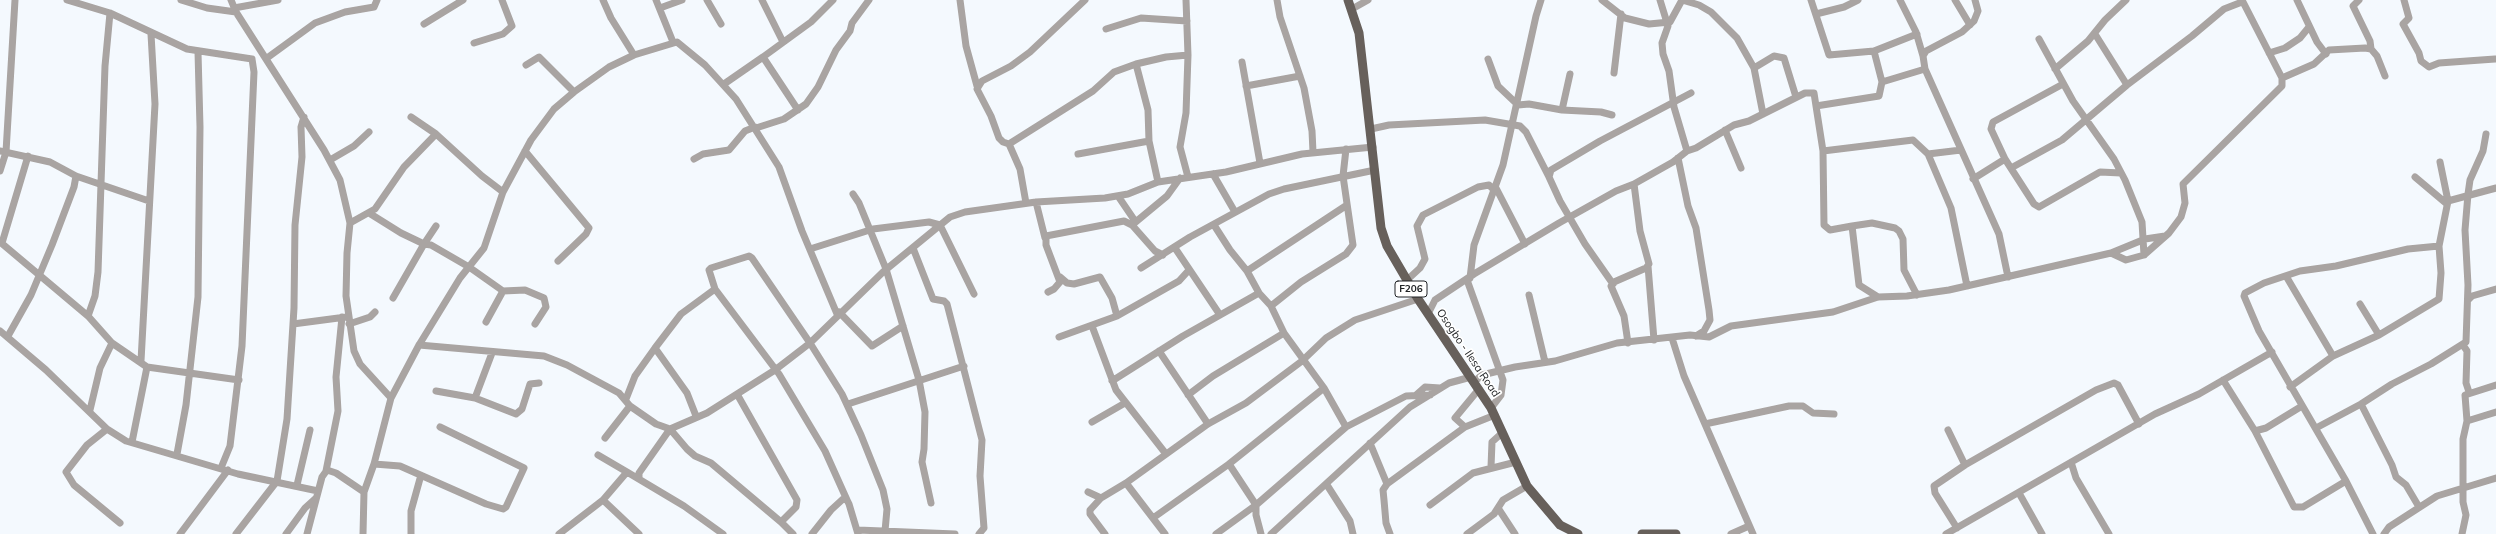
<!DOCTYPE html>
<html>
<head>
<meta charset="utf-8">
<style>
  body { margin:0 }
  canvas { display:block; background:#f4f9fe }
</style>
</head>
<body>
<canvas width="2496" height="534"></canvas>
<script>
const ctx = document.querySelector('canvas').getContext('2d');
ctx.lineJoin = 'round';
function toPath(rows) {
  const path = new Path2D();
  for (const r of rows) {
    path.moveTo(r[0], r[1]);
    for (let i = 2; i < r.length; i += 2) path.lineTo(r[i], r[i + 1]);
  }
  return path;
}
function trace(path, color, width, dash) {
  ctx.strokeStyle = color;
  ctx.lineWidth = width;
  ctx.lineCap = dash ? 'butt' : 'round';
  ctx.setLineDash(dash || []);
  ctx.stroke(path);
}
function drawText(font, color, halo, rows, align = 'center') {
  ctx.font = font + ' Mulish,sans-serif';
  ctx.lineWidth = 3.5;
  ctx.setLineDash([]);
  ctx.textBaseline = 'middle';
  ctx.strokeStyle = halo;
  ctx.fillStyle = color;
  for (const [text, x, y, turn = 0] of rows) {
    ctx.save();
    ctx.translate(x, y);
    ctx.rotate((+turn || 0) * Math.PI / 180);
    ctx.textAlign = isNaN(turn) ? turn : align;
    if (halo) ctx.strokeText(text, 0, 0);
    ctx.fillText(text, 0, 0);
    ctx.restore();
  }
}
trace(toPath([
  [67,0,110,13,187,49,252,59],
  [181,0,207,8,236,12],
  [231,0,236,12,324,150,340,180,350,223,347,253,346,296,354,351,360,364,391,398],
  [603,0,611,18,634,55],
  [656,0,673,42],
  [707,0,721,24],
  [762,0,783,42],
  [960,0,966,46,977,86],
  [1186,0,1188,55,1186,113,1180,147,1188,177],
  [1277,0,1280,17,1304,88,1312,131,1313,152],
  [1602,0,1625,18,1649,24,1670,22,1682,0,1699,5,1711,12,1737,38,1754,68,1763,114],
  [1811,0,1829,55,1874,51,1917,34],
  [1900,0,1916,32,1923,56],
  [1955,0,1970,25],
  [2297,0,2317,42,2326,54],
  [2359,0,2353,6,2370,41,2371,49],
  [2404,0,2409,18,2403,24,2419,53,2421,61,2429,67,2439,63,2495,59],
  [234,8,278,0],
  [660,8,682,0],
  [1352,9,1368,0],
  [1816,14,1844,7,1858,0],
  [424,24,463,0],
  [1106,29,1141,18,1187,21],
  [2095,34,2127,85],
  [2039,39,2073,101,2114,159,2125,180,2142,222,2144,255],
  [474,43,503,34,512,26,502,0],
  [1874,51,1882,82],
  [2269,53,2285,48,2300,38,2309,27],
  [267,58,315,23,345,12,374,7,377,0],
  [1488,59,1498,86,1518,105,1529,104,1562,110,1601,112,1612,115],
  [1242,62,1260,163],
  [1136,64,1166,57,1188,55],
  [526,65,539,57,574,92],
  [1754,68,1774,56,1784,58,1796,97],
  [1925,69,1999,234,2008,277],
  [2055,69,2088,41,2105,20,2126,0],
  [1614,73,1621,14],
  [2282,78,2314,64,2329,50,2365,48,2371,49,2377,56,2385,76],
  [724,84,763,57],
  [1246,86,1300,76],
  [1816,106,1823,151,1824,225,1830,230,1852,226,1859,285,1878,297],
  [798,110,763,57,811,22,833,0],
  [1562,110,1570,74],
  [411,117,436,134,482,176,503,192],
  [756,128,784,119,806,104,818,87,836,50,850,31,852,23,869,0],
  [1371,129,1389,125,1485,120,1520,126,1526,132,1549,177],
  [1725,130,1741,168],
  [1009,144,1093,91,1114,72,1136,64,1148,110,1149,141,1158,182],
  [0,151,50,162,76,176,149,201],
  [525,151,589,228,586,234,558,261],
  [1687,151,1696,148,1734,125,1749,121,1805,93,1814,93,1816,106,1879,96,1882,82,1925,69,1923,56,1926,51,1962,32,1974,21,1978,11,1975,0],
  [1823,151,1913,140,1928,154,1961,150],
  [1078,154,1149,141],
  [1928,154,1951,208,1967,286],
  [1678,158,1688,206,1696,228,1709,310,1710,320,1704,331,1696,336],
  [694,159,703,154,729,150,745,131,755,127],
  [2005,159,2034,204,2039,207,2100,172,2121,173],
  [330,160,354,146,369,132],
  [2440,162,2448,201],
  [2011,168,2062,140,2127,85,2192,36,2224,9,2242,2],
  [0,171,6,152,15,0],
  [1213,174,1235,212],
  [2415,177,2447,204],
  [1973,179,2005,159,1991,129,1993,122,2063,84],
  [1496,188,1525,244],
  [853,194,859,203,886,269,919,380,925,412,924,449,922,462,931,503],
  [1118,196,1135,221],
  [1036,202,1045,238],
  [1026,203,1020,169,1009,144,1003,142,999,138,991,116,977,89,982,81,1011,66,1030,52,1085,0],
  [369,213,401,233,424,244,436,226],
  [350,223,375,209,404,167,436,134],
  [1132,225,1167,196,1180,178],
  [1214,225,1230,250,1247,271,1259,293],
  [1852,226,1872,223,1895,228,1899,231,1903,239,1904,270,1917,295],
  [0,242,88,316,112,343,147,367,239,380],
  [2,243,28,156],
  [913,248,933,299,944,301,947,304,982,440,980,476,984,528,979,534],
  [1175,248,1220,315],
  [810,249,873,229,929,222,940,225,974,294],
  [2111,253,2145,239,2165,236],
  [1648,266,1654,340],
  [1141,268,1190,237,1269,194,1284,189,1375,170],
  [1247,271,1347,205],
  [2286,276,2333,356],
  [1060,277,1067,283,1074,284,1100,277,1112,298,1117,316],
  [1470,278,1474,245,1503,165,1536,16,1541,0],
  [1467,280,1503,380,1501,395,1491,408],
  [1406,281,1420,268,1425,259,1417,226,1423,215,1478,187,1489,185,1494,190],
  [1613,284,1585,244,1560,201,1549,177,1551,170,1600,141,1691,93],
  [1048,292,1054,289,1060,282,1046,245,1046,236,1124,221,1132,225,1155,251,1163,255],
  [1529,295,1545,362],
  [393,298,424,244,431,245,469,267,503,291,525,290,544,298,546,307,535,324],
  [2468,300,2472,296,2496,289],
  [2360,304,2379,335],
  [1271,306,1301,282,1346,254,1353,245,1343,176,1346,149],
  [839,312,872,346,903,326],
  [1428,314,1435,300,1474,274,1559,223,1616,191,1634,184],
  [88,316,95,296,98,272,105,66,110,13],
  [486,322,503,291],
  [293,324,346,317],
  [349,324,370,317,375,312],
  [1092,326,1116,390,1166,454],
  [0,331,46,370,107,429,126,441,238,474,318,491],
  [8,336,31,295,52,245,74,187,76,176],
  [1059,337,1117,316,1179,281,1189,270],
  [1672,338,1684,376,1753,534],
  [1628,343,1624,316,1611,286,1614,282,1646,268,1649,264,1640,231,1634,184,1673,162,1687,151,1674,107,1669,71,1663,54,1662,43,1668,26,1660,0],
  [419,345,544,356,567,365,619,393,630,406],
  [2463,345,2467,351,2466,383,2469,392],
  [1159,351,1208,424],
  [141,361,155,104,151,34],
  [2223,380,2255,431,2294,507,2303,507,2346,481],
  [1112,381,1183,336,1259,293,1271,306,1284,333,1324,388,1346,427],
  [1474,382,1482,375,1515,367,1555,361,1617,343,1690,335,1709,337,1731,326,1833,312,1878,297,1907,296,1949,290,2111,253,2126,260,2144,255,2169,233,2181,217,2185,203,2183,184,2282,86,2282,78,2242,0],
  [2290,387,2333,356,2379,335,2439,299,2441,273,2439,246,2448,201,2496,188],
  [436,391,475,398,492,353],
  [737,394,797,500,796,507,781,522,793,534],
  [1188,395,1213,376,1284,333],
  [1416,395,1425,387,1440,388],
  [475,398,516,414,522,409,530,384,539,383],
  [626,399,635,376,655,348],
  [848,404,964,366],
  [2361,404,2392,465,2396,477,2406,485,2419,507],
  [90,410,100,368,112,343],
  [696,416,687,393,655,348,681,314,715,289],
  [2467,421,2465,395,2496,385],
  [1092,422,1125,403],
  [1705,424,1789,406,1803,406,1813,413,1834,414],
  [1465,427,1455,418,1479,389],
  [2316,428,2361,404,2392,384,2431,364,2466,342,2468,285,2465,230,2468,194,2470,180,2483,151,2486,134],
  [107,429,87,445,66,472,74,485,120,523],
  [1948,430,1965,465],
  [2255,431,2266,428,2302,406],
  [605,438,630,406,656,424,670,429,707,413,775,370,810,343,883,272,950,217,965,212,1036,202,1105,198,1128,194,1158,182,1226,172,1302,154,1373,147],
  [132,442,147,367],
  [1370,443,1387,484],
  [177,454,186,405,198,297,200,127,198,52],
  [598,455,627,472],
  [2071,462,2076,478,2109,534],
  [374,464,400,466,486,504,503,509,506,507,524,468,440,427],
  [1229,464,1256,505,1256,515,1261,534],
  [1491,467,1492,442,1502,433],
  [221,468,230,446,242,346,254,72,252,59],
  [326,471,338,411,336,377,342,317],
  [639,479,639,473,670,429,687,449,695,456,711,463,781,522],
  [1126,483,1165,534],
  [297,485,310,430],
  [1327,485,1350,521,1353,534],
  [1088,492,1101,498,1126,483,1208,424,1246,403,1302,361,1326,338,1355,320,1418,299],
  [2019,493,2042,534],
  [1101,498,1090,510,1090,514,1105,534],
  [847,500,825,451,779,374,715,289,709,270,711,268,749,256,752,258,810,343,842,394,861,435,883,490,887,509,885,531],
  [1430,505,1473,473,1516,462],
  [1498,508,1515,534],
  [1153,518,1229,464,1324,388],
  [1957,528,1935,493,1934,486,1965,465,2096,390,2114,383,2118,385,2139,424],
  [858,530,955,534],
  [180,534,228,470],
  [236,534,277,481,287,419,294,308,295,225,302,157,301,127,304,117],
  [286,534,305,508,316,498],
  [307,534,322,477,327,470,336,473,364,492],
  [363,534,364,492,374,464,391,398,419,345,460,278,484,248,503,192,531,140,554,109,574,92,609,67,634,55,677,42,705,65,736,99,779,167,802,231,837,314],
  [411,534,411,511,421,475],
  [559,534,603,500],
  [639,534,603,500,627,472,684,506,723,534],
  [812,534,831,510,843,499,847,500,849,504,858,534],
  [1216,534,1256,505,1346,427,1406,396,1430,395],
  [1271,534,1410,407,1449,383,1471,377],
  [1390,534,1386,523,1384,500,1383,490,1387,484,1465,427,1495,415],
  [1467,534,1494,514,1503,500,1527,486],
  [1731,534,1749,526],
  [1946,534,2155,414,2199,394,2272,352],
  [2373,534,2346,481,2259,331,2244,296,2245,293,2264,283,2300,271,2336,266,2408,249,2439,246],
  [2384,534,2389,527,2437,496,2496,478],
  [2462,534,2466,515,2463,502,2463,439,2467,421,2496,412]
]), '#a9a4a2', 7);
trace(toPath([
  [1348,0,1359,33,1381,228,1387,246,1418,299,1491,408,1527,486,1560,525,1578,534],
  [1642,534,1676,534]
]), '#67605b', 9);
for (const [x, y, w] of [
  [1411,289,32]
]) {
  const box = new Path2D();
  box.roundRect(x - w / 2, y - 8, w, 16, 3);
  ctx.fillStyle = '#fff';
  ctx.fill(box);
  trace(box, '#202326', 1);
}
drawText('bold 10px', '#202326', null, [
  ["F206",1411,289]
]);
drawText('11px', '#202326', '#fff', [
  ["Osogbo - Ilesa Road",1468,353,56]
]);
</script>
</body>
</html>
